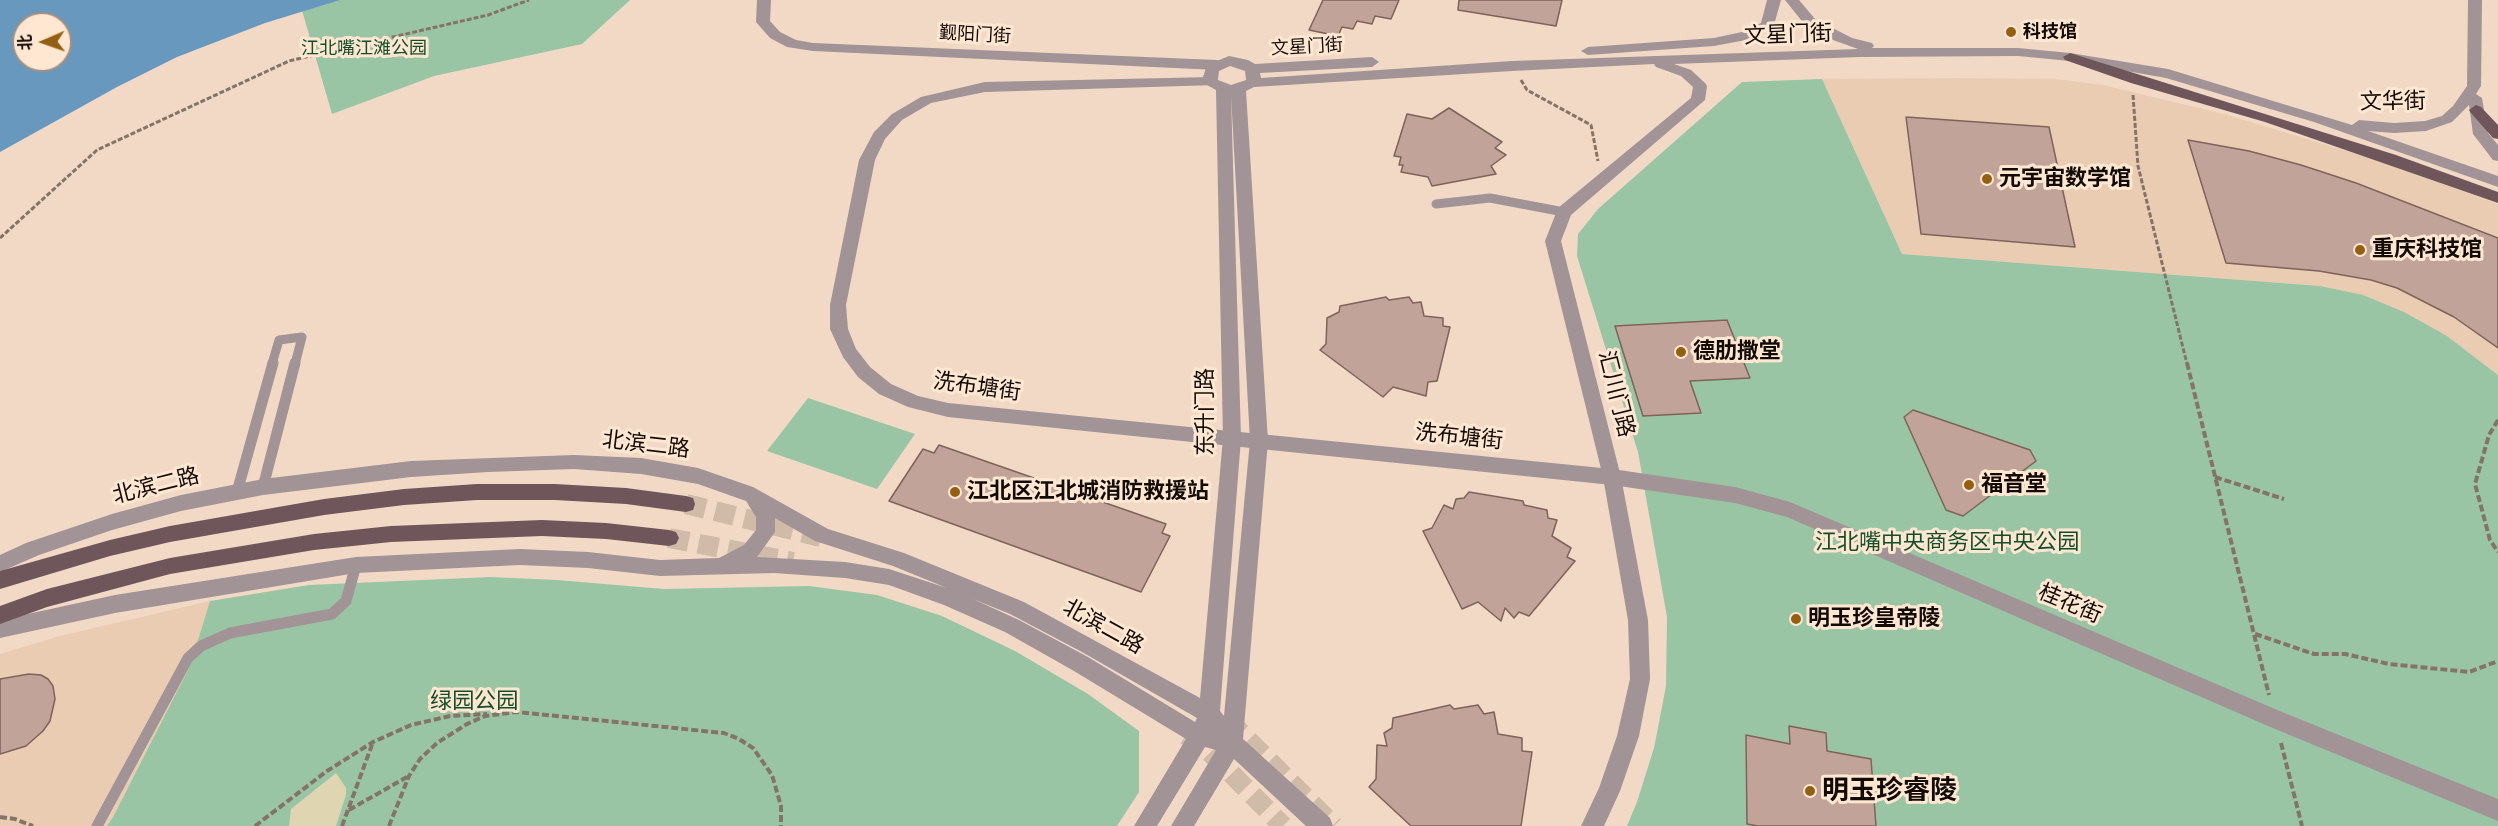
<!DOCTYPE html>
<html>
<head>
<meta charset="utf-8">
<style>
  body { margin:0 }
  #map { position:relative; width:2498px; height:826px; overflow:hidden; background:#f1d9c5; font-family:Figtree,"Noto Sans SC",sans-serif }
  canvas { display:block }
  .north { position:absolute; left:12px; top:12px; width:60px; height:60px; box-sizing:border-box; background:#ffe7d2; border:2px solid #a08f80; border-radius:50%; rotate:268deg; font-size:16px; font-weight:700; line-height:24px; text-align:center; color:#120a05 }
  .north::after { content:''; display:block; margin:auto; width:21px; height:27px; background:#935f12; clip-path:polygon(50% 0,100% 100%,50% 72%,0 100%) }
</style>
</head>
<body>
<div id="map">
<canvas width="2498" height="826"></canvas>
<div class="north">北</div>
</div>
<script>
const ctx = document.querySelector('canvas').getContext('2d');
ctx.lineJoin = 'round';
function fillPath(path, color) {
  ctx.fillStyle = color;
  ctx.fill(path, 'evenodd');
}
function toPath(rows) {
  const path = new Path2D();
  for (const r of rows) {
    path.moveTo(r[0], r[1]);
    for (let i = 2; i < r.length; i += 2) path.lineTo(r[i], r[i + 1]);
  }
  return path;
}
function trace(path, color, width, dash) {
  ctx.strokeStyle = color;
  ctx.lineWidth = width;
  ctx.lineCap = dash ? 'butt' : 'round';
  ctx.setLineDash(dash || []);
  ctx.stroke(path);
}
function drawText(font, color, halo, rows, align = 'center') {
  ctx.font = font + ' Figtree,"Noto Sans SC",sans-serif';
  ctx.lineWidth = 6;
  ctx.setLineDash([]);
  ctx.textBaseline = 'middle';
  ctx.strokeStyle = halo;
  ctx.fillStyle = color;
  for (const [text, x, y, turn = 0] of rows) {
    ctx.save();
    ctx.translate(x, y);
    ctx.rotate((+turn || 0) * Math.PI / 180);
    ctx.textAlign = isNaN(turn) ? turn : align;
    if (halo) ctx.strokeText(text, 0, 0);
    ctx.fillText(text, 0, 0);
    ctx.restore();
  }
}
fillPath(toPath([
  [1958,78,2055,79,2103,85,2224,114,2294,135,2382,162,2498,204,2498,375,2447,336,2320,286,1902,254,1822,79],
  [210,601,190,666,113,817,107,826,0,826,0,654,60,636]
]), '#eaccb3');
fillPath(toPath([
  [299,0,630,0,582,44,434,76,332,114],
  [1822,79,1902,254,2320,286,2363,295,2404,312,2447,336,2498,375,2498,826,1627,826,1637,802,1654,748,1666,686,1667,617,1638,452,1577,256,1578,234,1598,209,1742,82],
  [808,398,915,434,877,489,767,451],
  [490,577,557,580,664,589,809,586,877,595,942,616,1015,651,1088,694,1139,731,1139,792,1117,826,107,826,113,817,190,666,210,601,309,585]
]), '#9ac5a5');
fillPath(toPath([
  [336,773,346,788,346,795,336,826,289,826,291,809]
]), '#dfd5b0');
fillPath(toPath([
  [0,0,340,0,265,23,177,57,117,87,0,152],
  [24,24,60,24,60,60,24,60]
]), '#6898be');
const building = toPath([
  [1323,0,1399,0,1391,19,1375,16,1372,24,1357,21,1353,29,1342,27,1338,36,1309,30,1323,0],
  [1459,0,1562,0,1556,26,1458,10,1459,0],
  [1449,108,1502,142,1495,148,1506,155,1491,166,1496,174,1432,186,1428,177,1401,172,1403,165,1399,165,1401,157,1394,156,1407,114,1432,119,1449,108],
  [1906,117,2049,127,2075,247,1921,234,1906,117],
  [2188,140,2249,151,2301,165,2356,183,2498,238,2498,348,2454,317,2397,288,2371,280,2319,271,2226,263,2188,140],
  [1386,297,1389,300,1409,297,1413,303,1421,302,1424,316,1443,318,1443,326,1450,327,1437,381,1428,382,1426,396,1393,387,1383,397,1320,350,1326,344,1327,318,1339,312,1340,306,1386,297],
  [1727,320,1750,378,1690,381,1701,413,1643,416,1615,326,1727,320],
  [1913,410,2030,450,2036,461,1963,516,1946,510,1904,417,1913,410],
  [939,445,1166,524,1162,533,1170,536,1141,592,889,501,923,449,934,453,939,445],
  [1469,492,1523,501,1524,505,1547,510,1548,518,1557,520,1552,536,1571,548,1567,557,1575,561,1529,616,1519,612,1514,618,1505,608,1501,621,1478,602,1462,609,1423,531,1432,528,1444,505,1453,509,1456,499,1464,498,1469,492],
  [29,674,41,675,48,679,53,686,55,699,50,721,43,731,26,746,0,754,0,679,29,674],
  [1450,705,1454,709,1478,705,1484,714,1494,712,1498,734,1522,738,1522,751,1532,752,1521,826,1411,826,1369,787,1376,779,1377,745,1387,746,1384,733,1392,728,1393,718,1450,705],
  [1789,726,1826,733,1827,751,1871,759,1876,826,1758,826,1747,824,1746,735,1790,744,1789,726]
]);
fillPath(building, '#c1a399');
trace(building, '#7e635a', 1.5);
trace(toPath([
  [686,504,821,537],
  [669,538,793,562],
  [1227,719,1334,826],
  [1186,735,1206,748,1283,826]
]), '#d0baa8', 20, [20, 10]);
trace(toPath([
  [1521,80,1527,90,1591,125,1598,161],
  [2133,95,2138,166,2187,364],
  [0,238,97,150,289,61,488,15,529,0]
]), '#847467', 3, [5, 2]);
trace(toPath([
  [2187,363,2269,695],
  [2498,420,2489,435,2475,484,2490,540,2498,552],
  [2215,477,2284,499],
  [2255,634,2314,654,2345,654,2389,664,2469,672,2498,661],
  [2281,743,2302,826],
  [349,810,407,777],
  [0,817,15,819,33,826],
  [255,826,327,771,373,742,411,725,450,716,487,714],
  [342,826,373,742],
  [389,826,409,776,420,759,437,743,467,724,485,716,517,712,724,733,739,739,753,748,772,775,781,806,781,826]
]), '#847467', 4, [7, 3]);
trace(toPath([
  [1436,204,1490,198,1564,212],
  [272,364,279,340,302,337,295,364]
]), '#a19396', 9);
trace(toPath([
  [263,487,295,363],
  [237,492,273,363],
  [97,826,188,658,201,646,230,633,332,614,346,601,356,565]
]), '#a19396', 11);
fillPath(toPath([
  [757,0,771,0,770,21,780,32,796,40,813,43,1217,60,1224,65,1217,70,813,51,787,47,770,38,756,22,757,0],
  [1212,77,1219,82,1217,85,985,92,931,103,902,120,885,139,875,160,846,305,848,329,856,349,870,367,891,384,918,396,948,403,1612,469,1735,487,1790,502,2282,712,2498,799,2498,821,2268,726,1787,517,1735,503,1612,485,948,417,908,407,879,394,858,377,843,357,830,329,830,305,859,160,874,132,892,114,921,97,985,82,1212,77]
]), '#a19396');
fillPath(toPath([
  [1767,0,1781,0,1774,25,1751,39,1714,46,1588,55,1581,51,1588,47,1714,38,1742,32,1761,23,1767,0],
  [1785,0,1799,0,1815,19,1852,38,1872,43,1874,46,1872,48,2018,48,2070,53,2168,69,2352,125,2359,120,2394,123,2425,121,2442,116,2453,106,2467,86,2468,0,2482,0,2481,86,2476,94,2482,98,2488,133,2498,145,2498,161,2493,160,2473,134,2469,105,2452,122,2426,131,2394,133,2368,131,2498,176,2498,187,2314,122,2166,78,2070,61,2018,56,1860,57,1674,64,1691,70,1705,83,1707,86,1705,100,1571,215,1561,241,1621,477,1648,620,1650,679,1639,736,1620,791,1604,826,1581,826,1599,788,1617,736,1630,679,1628,620,1603,477,1545,241,1558,208,1691,98,1693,87,1681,76,1656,67,1654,64,1512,71,1254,87,1246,91,1268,441,1243,739,1330,818,1333,826,1306,826,1234,759,1194,826,1171,826,1216,750,1205,747,1157,826,1134,826,1186,739,1074,671,1005,632,944,605,889,585,845,578,774,573,660,576,588,568,520,565,356,573,115,613,0,638,0,620,115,595,356,557,520,549,588,552,660,560,719,558,744,545,756,530,756,517,746,501,698,484,641,474,574,469,488,472,411,477,263,495,181,511,112,530,39,555,0,572,0,555,26,543,112,514,181,495,263,479,411,461,574,455,641,458,698,468,753,487,828,529,904,553,1024,602,1200,698,1223,438,1216,90,1207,85,1203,77,1207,65,1229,56,1248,60,1255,64,1372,57,1379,62,1372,67,1260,73,1261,78,1512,61,1858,49,1822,36,1805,25,1785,0],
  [1230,66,1245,71,1246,80,1231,85,1218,80,1219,71,1230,66],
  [1231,95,1250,441,1224,716,1220,711,1241,438,1231,95],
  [775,518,815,541,893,566,947,588,889,569,845,562,757,557,775,532,775,518],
  [973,599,1010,614,1082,652,1197,718,1195,722,1088,657,1019,620,973,599]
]), '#a19396');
fillPath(toPath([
  [2070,53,2396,155,2498,192,2498,203,2265,122,2131,83,2065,60,2063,57,2070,53],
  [2476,105,2481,107,2498,125,2498,139,2493,138,2471,113,2469,110,2476,105],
  [477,484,555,484,626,488,686,496,693,498,695,504,693,510,686,512,626,504,555,500,477,500,404,505,324,515,170,542,110,556,0,589,0,571,110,540,170,526,324,499,404,489,477,484],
  [542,520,606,523,669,530,676,532,679,538,676,544,669,546,606,539,542,536,391,542,314,550,170,574,47,607,0,624,0,606,47,589,170,558,314,534,391,526,542,520]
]), '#6e565b');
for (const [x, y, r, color] of [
  [2011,32,6,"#935f12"],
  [1987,179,6,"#935f12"],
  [2360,250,6,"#935f12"],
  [1681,352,6,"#935f12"],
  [1969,485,6,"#935f12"],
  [955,492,6,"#935f12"],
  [1796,619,6,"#935f12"],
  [1810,791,6,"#935f12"]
]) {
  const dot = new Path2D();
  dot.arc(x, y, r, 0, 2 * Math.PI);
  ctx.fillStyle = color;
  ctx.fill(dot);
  trace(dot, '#ffe7d2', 2);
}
drawText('bold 18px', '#120a05', '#ffe7d2', [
  ["科技馆",2023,32]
], 'left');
drawText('18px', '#120a05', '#ffe7d2', [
  ["觐阳门街",975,35,3],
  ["文星门街",1307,47,-3]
]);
drawText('18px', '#134e2a', '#ffe7d2', [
  ["江北嘴江滩公园",364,49]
]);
drawText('22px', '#120a05', '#ffe7d2', [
  ["文星门街",1788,35,-2],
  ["文华街",2393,102,-1],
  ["洗布塘街",977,387,8],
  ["汇川门路",1616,394,76],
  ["东升门路",1206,412,-90],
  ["洗布塘街",1459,437,6],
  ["北滨二路",646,445,7],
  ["北滨二路",156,486,-14],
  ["桂花街",2070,604,23],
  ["北滨二路",1103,627,29]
]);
drawText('bold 22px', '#120a05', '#ffe7d2', [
  ["元宇宙数学馆",1999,179],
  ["重庆科技馆",2372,250],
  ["德肋撒堂",1693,352],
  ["福音堂",1981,485],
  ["江北区江北城消防救援站",967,492],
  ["明玉珍皇帝陵",1808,619]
], 'left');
drawText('22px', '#134e2a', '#ffe7d2', [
  ["江北嘴中央商务区中央公园",1947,543],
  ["绿园公园",474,702]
]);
drawText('bold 27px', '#120a05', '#ffe7d2', [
  ["明玉珍睿陵",1822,791]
], 'left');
</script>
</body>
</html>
